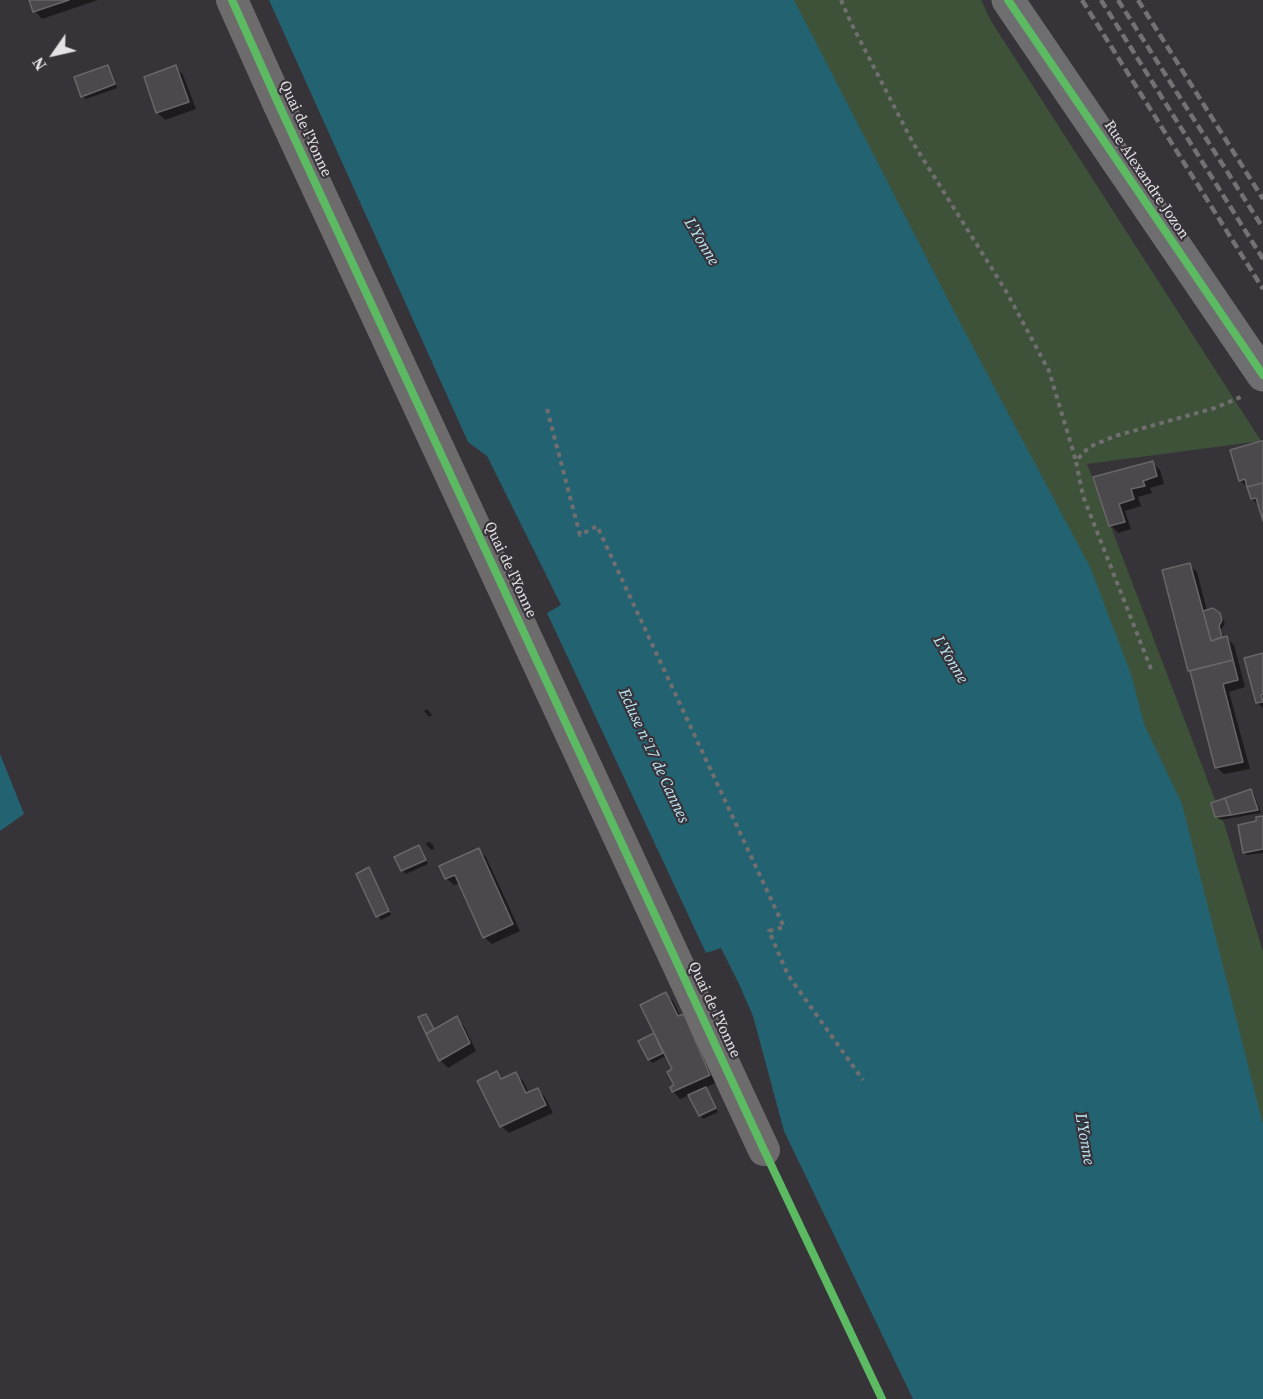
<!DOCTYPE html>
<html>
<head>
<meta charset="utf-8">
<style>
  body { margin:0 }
  #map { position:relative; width:1263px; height:1399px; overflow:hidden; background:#373439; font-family:"Source Serif 4",serif }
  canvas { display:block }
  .north { position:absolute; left:24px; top:24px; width:60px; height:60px; -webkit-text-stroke:4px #38333a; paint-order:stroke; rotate:236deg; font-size:16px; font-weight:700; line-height:24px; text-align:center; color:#e4e2e5 }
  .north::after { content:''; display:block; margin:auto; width:21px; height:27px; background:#e4e2e5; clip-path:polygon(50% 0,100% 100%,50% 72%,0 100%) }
</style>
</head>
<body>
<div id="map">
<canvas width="1263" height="1399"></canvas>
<div class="north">N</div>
</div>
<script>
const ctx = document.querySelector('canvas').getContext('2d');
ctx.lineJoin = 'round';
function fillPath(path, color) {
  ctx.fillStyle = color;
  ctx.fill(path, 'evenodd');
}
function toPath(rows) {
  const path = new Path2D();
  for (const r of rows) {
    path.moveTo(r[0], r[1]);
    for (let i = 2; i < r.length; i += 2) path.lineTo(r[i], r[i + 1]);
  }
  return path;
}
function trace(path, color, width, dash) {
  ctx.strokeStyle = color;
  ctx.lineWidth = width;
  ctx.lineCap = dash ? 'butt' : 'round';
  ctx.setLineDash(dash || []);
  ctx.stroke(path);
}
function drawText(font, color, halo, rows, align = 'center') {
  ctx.font = font + ' "Source Serif 4",serif';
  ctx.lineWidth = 4.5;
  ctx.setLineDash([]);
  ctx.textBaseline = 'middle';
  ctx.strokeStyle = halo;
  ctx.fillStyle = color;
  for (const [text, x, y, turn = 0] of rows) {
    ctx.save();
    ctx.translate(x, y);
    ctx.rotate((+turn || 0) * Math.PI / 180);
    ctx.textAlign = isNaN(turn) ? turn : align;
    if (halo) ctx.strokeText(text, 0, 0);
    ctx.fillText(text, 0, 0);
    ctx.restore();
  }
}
fillPath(toPath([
  [788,0,981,0,991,21,1261,441,1087,464,1225,826,1263,952,1263,1144]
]), '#3e523a');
fillPath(toPath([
  [269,0,794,0,957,317,1090,567,1131,674,1144,724,1182,804,1263,1124,1263,1399,913,1399,784,1131,753,1016,739,984,721,948,706,953,547,613,561,605,487,456,468,442],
  [0,754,24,814,0,831]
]), '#236271');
fillPath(toPath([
  [30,0,98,0,42,19,35,11],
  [107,66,111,70,117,88,86,99,82,96],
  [176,67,183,75,196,109,165,120,158,113,146,77],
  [1263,442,1263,516,1261,507,1252,499,1248,488,1240,480],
  [1153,463,1160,470,1164,484,1150,488,1152,493,1138,497,1141,506,1125,511,1131,529,1118,533,1111,525,1095,478],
  [1189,565,1197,572,1207,611,1219,614,1223,618,1225,624,1221,630,1224,638,1226,638,1234,645,1245,687,1229,692,1250,769,1224,774,1216,767,1192,673,1189,671],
  [1263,654,1263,708,1257,702],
  [427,709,432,715,429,717,424,711],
  [1251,791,1254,794,1261,813,1220,820,1216,816],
  [1263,818,1263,853,1247,855,1244,852,1258,823],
  [429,842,433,845,434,849,432,850,428,847,426,843],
  [419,847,422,850,428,864,406,874,402,870],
  [478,849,486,857,520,931,492,944,484,937,460,883,454,885,446,878],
  [369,869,372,873,391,915,381,920,378,916,358,874],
  [665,994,673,1001,681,1017,689,1017,717,1082,705,1088,709,1092,718,1112,703,1119,700,1115,690,1095,680,1099,673,1091,676,1086,674,1070,666,1056,652,1063,649,1059,640,1041,656,1033],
  [426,1015,435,1030,456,1018,464,1026,476,1051,448,1068,440,1060,420,1018],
  [497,1073,503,1079,515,1074,523,1081,529,1093,538,1090,545,1097,553,1113,509,1133,501,1126]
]), '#0007');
const building = toPath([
  [29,0,69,0,33,12,29,0],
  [108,65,115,84,81,97,74,77,108,65],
  [176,65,189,102,156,113,144,77,176,65],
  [1261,441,1263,441,1263,483,1247,487,1245,479,1239,481,1230,450,1261,441],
  [1153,461,1157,476,1143,481,1145,486,1131,489,1134,499,1119,504,1125,522,1109,526,1093,477,1153,461],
  [1263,483,1263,521,1256,498,1251,499,1247,487,1263,483],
  [1190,563,1211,641,1227,636,1233,660,1188,671,1162,570,1190,563],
  [1213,608,1220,613,1222,620,1219,626,1222,637,1211,641,1203,611,1213,608],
  [1263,653,1263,694,1261,695,1263,702,1256,703,1244,658,1263,653],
  [1233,660,1238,680,1223,684,1243,762,1215,768,1190,671,1233,660],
  [1251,789,1258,810,1231,815,1225,798,1251,789],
  [1225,798,1231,815,1215,817,1211,803,1225,798],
  [1263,816,1263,849,1243,853,1238,825,1256,821,1256,817,1263,816],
  [419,845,426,860,401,871,394,857,419,845],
  [479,848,513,924,483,938,455,875,445,879,439,866,479,848],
  [369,867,389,911,376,917,356,874,369,867],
  [666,992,678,1016,684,1014,710,1075,672,1092,670,1087,674,1085,667,1072,672,1069,640,1005,666,992],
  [426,1014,434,1029,426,1034,418,1017,426,1014],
  [457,1016,470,1043,439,1061,426,1034,457,1016],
  [654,1033,663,1053,648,1060,638,1041,654,1033],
  [497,1071,501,1079,516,1072,526,1093,538,1088,546,1105,500,1127,477,1081,497,1071],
  [706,1087,716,1108,699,1116,688,1095,706,1087]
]);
fillPath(building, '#4b494c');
trace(building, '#686669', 1.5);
trace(toPath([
  [841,0,851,23,913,143,1006,291,1049,371,1076,461],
  [547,409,580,535,597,526,784,927,769,931,788,975,863,1080],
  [1151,669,1083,496,1076,461,1089,447,1115,436,1215,408,1243,396]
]), '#706e6f', 4, [4.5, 4.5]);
trace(toPath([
  [232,0,279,105,764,1150]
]), '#6d6b6b', 32);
trace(toPath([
  [1008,0,1263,375]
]), '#6e6d6f', 33);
trace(toPath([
  [1082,0,1263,289],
  [1101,0,1263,259],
  [1118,0,1263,228],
  [1138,0,1263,199]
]), '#737173', 4.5, [9, 4.5]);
trace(toPath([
  [232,0,279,105,764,1150,882,1399],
  [1008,0,1263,375]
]), '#5cba63', 8);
drawText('15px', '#e4e2e5', '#38333a', [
  ["Quai de l'Yonne",305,129,65],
  ["Rue Alexandre Jozon",1146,180,56],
  ["Quai de l'Yonne",510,570,65],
  ["Quai de l'Yonne",714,1010,65]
]);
drawText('italic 16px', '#beeaf6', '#38333a', [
  ["L'Yonne",701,242,59],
  ["L'Yonne",950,660,59],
  ["Ecluse n°17 de Cannes",653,756,65],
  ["L'Yonne",1084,1139,80]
]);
</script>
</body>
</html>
